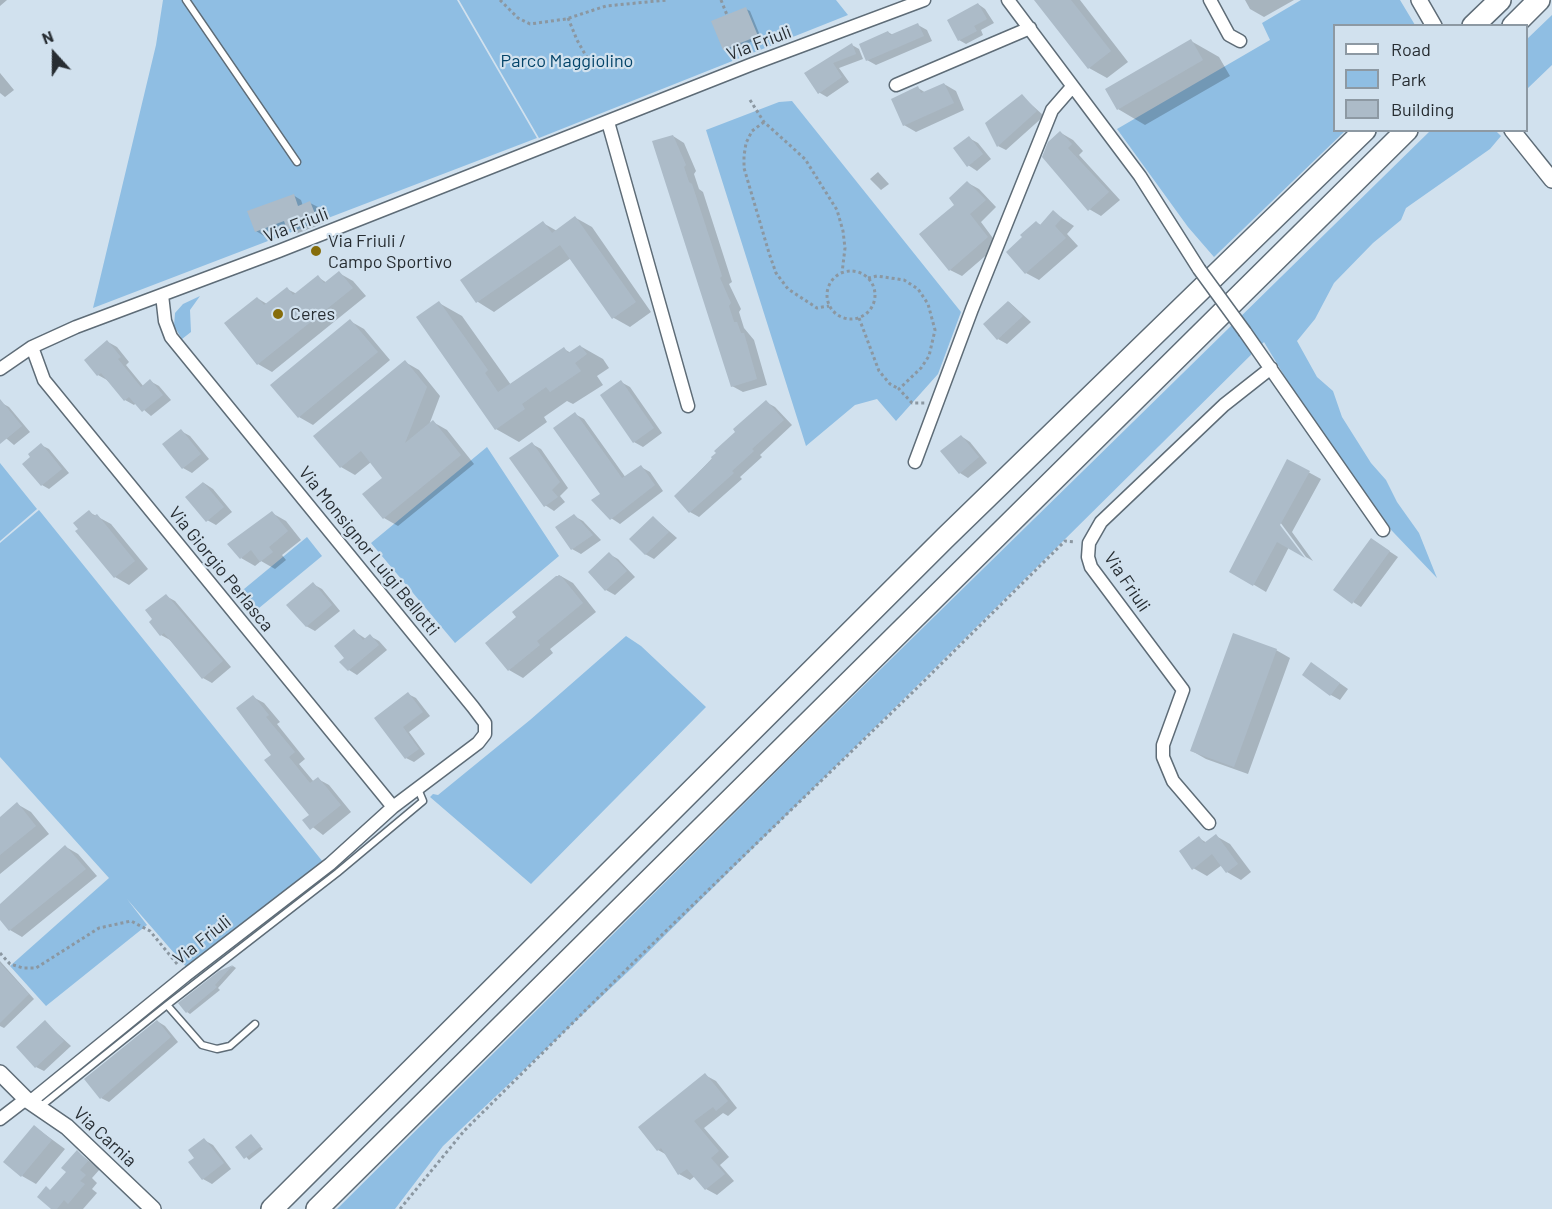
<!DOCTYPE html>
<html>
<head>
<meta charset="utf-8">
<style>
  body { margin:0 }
  #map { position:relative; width:1552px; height:1209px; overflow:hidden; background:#d1e1ee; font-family:Barlow,sans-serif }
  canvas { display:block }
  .legend { position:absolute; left:1333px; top:24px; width:195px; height:108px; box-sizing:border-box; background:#d1e1ee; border:2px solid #8d99a3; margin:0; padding:8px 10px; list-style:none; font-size:18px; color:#272d32 }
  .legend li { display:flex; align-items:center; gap:12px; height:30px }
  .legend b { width:30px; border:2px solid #8d99a3 }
  .north { position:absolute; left:24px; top:24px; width:60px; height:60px; -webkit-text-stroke:4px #d1e1ee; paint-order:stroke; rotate:339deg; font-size:16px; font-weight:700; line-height:24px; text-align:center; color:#272d32 }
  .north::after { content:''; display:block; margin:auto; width:21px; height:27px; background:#272d32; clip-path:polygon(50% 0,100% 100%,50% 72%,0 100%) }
</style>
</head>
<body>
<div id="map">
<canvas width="1552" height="1209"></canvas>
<ul class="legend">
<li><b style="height:8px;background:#fff"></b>Road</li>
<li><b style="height:16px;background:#8fbee3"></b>Park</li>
<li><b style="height:16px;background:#acbbc8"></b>Building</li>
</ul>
<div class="north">N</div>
</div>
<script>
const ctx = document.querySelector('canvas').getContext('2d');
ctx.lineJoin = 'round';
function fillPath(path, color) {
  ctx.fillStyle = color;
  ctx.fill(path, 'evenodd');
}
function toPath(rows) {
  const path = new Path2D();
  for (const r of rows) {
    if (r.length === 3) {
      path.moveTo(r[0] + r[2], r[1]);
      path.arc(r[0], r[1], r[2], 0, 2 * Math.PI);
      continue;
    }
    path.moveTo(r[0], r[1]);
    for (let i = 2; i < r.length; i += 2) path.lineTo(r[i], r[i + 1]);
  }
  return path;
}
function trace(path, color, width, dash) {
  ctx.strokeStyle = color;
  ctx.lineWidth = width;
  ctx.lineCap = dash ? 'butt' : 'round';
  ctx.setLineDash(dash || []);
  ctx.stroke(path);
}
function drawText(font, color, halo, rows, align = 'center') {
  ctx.font = font + ' Barlow,sans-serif';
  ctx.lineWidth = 4.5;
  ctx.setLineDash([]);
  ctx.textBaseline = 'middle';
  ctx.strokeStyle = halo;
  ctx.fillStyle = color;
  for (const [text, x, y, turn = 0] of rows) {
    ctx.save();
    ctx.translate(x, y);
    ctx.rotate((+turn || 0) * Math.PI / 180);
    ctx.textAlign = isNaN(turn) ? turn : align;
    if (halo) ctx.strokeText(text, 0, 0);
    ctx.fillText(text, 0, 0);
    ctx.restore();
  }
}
fillPath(toPath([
  [163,0,457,0,537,138,93,308,156,45],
  [459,0,836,0,848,15,539,138],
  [1301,0,1400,0,1415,25,1334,26,1334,130,1345,131,1214,257,1188,227,1117,129,1270,40,1262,23],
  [1552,15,1552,65,1527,89,1527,39],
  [792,101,961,312,938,374,896,421,877,399,855,405,806,446,706,130,779,102],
  [1430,131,1496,131,1501,136,1490,149,1406,208,1401,220,1373,243,1334,283,1315,319,1297,341,1317,377,1333,391,1342,417,1371,463,1386,480,1397,502,1419,533,1437,578,1353,490,1264,342,632,968,443,1146,395,1209,337,1209,788,760],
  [200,296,190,310,191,332,182,339,174,326,175,313,183,304],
  [487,447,559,556,455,643,371,543],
  [0,463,37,509,0,541],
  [39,510,323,862,188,969,127,899,147,925,46,1006,10,966,109,878,0,757,0,543],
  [307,537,322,556,253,613,238,594],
  [626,636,641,646,706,707,531,884,430,797,433,794,438,795,530,720]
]), '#8fbee3');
fillPath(toPath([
  [0,0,7,0,0,6],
  [1036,0,1080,0,1128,62,1107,78,1089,68],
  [1245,0,1294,0,1264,17,1250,9],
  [978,4,985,9,994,23,981,30,983,35,966,44,959,40],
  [746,9,750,11,761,38,728,51,724,48],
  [918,25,927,30,932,41,876,65,867,60,888,32,893,35],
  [1191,41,1219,57,1230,76,1145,125,1118,109],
  [852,45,859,49,863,59,839,68,849,82,827,97,820,93,806,74],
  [0,73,14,90,5,97,0,93],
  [944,84,956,91,964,110,916,132,904,125,918,88,926,93],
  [1022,96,1044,116,1006,150,998,146],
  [1061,133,1073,140,1083,151,1079,155,1120,200,1101,216,1089,209],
  [673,136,684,143,696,171,694,174,699,189,703,192,732,282,729,284,741,309,739,312,744,328,754,340,767,385,743,392,732,386],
  [969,138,978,143,991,159,977,171,968,165],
  [878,172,889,184,881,190,870,179],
  [968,183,979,189,996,207,981,222,998,245,962,276,950,270,956,205],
  [293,195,301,200,303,206,310,203,318,207,324,223,296,234,287,227,264,236,256,231],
  [1053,212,1074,226,1067,234,1078,246,1039,280,1026,273,1037,223,1041,225],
  [576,218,592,227,651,312,630,327,614,318,571,258,494,312,478,302,462,280,543,223,557,231],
  [339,273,353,281,366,296,272,372,258,364,257,298,267,304,287,289,297,294,318,277,327,283],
  [1009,302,1031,322,1007,344,998,339],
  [439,303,462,316,511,385,564,349,571,353,580,346,603,359,609,368,597,376,603,385,573,404,567,401,544,417,547,422,519,442,496,429],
  [350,321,364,329,390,360,313,425,299,417],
  [108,342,117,347,129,362,126,365,144,387,150,381,159,386,171,400,151,416,136,403,134,405,125,400,107,380,98,375],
  [405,362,419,370,440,396,429,425,433,422,447,430,474,464,398,526,384,518,384,478,371,462,355,475,341,467,315,436],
  [621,382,630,387,662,433,643,447,634,442],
  [0,402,9,407,30,432,14,445,0,433],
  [766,402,775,407,792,425,760,455,762,457,740,477,742,479,699,517,690,512,676,496],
  [575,414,584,419,626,478,641,467,650,472,663,491,620,524,611,518],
  [181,431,190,436,209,459,192,473,183,468],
  [961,436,970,442,987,463,968,478,960,473],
  [532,444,541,449,568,488,560,496,565,502,554,511,545,505],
  [41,445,49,449,69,473,49,489,42,485,33,457],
  [1288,461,1321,479,1292,532,1313,561,1306,557,1277,518,1289,547,1266,592,1231,571],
  [204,483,213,489,232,512,216,525,207,520],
  [89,512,111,524,148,569,129,585,115,577],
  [272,513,286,521,301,540,282,555,286,560,275,569,261,561,255,566,241,558],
  [574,516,583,521,601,540,581,554,572,549],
  [653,517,677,538,654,559,645,554],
  [1380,545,1398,557,1361,607,1353,602],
  [609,554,618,559,635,577,615,595,606,590,590,572],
  [559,575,573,583,596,612,550,649,553,653,523,678,509,670,518,617,514,612],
  [313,584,322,589,340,611,315,631,306,626],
  [166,596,175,601,231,667,212,683,203,678,170,640,161,635],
  [354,631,366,639,370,636,379,641,387,650,357,675,349,670,346,658],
  [1276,650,1290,658,1248,774,1206,759,1192,751],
  [1320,669,1348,689,1340,700,1331,695],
  [408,694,416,698,430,716,409,732,425,754,414,762,406,758,376,719],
  [253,697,264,703,280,722,277,724,305,759,299,764,314,782,318,779,329,785,351,812,323,835,305,821,311,815,273,755],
  [17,804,31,812,49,834,0,874,0,819],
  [1216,836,1230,844,1251,872,1241,880,1227,872,1222,865,1207,876,1193,868,1199,838,1207,843],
  [66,847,78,854,97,876,22,937,10,930,0,918,0,906],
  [0,961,34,999,4,1028,0,1026],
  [233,966,236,968,218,988,220,990,190,1014,187,1012,220,972],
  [157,1021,165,1026,178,1042,109,1102,101,1098],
  [45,1022,71,1046,44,1071,36,1067],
  [705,1075,716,1081,737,1108,728,1116,723,1113,704,1128,729,1157,720,1165,734,1181,717,1195,706,1189,695,1176,690,1180,679,1174,667,1155,658,1150,640,1127],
  [35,1127,65,1149,36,1184,22,1176],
  [251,1136,263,1149,249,1160,237,1147],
  [204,1140,213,1145,231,1169,212,1184,203,1179,196,1158],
  [77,1152,100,1169,92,1178,97,1183,92,1189,97,1193,83,1209,53,1209,51,1191,68,1172]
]), '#0003');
fillPath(toPath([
  [1034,0,1071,0,1111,51,1088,69],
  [978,3,987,19,974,26,977,31,958,41,947,20],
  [746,7,758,36,723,50,711,21],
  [918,23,924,36,866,61,859,44,888,31,890,35],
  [1191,39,1203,60,1117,110,1105,89],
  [852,43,856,54,833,63,842,77,818,94,804,73],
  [944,83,954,103,903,126,891,99,918,86,921,93],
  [1022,94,1037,111,997,147,985,123],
  [1060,131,1072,144,1068,148,1109,192,1088,211,1042,157,1048,142],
  [673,135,686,165,684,167,689,182,692,184,722,276,720,278,731,303,729,306,734,322,737,322,741,333,744,333,757,379,731,387,652,141],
  [969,136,983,154,967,167,953,148],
  [967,181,986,200,970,214,988,237,949,271,919,234,954,205,949,198],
  [294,194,298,206,310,201,317,219,287,230,284,221,255,232,247,211],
  [1053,210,1062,218,1055,226,1066,238,1025,274,1006,252,1022,237,1020,235,1036,221,1040,225],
  [575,216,636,302,612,319,560,245,476,303,460,280,543,221,552,233],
  [339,271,353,288,257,365,224,323,257,297,264,305,287,287,293,295,318,275,324,283],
  [439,301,488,370,485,373,498,392,564,347,568,353,580,345,587,354,575,363,581,371,550,392,546,387,522,404,525,409,495,430,416,317],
  [1008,301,1023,316,997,340,983,324],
  [350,319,378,352,298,418,270,385],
  [107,340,121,357,118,359,141,387,150,379,163,395,142,412,129,397,124,401,101,373,97,376,84,360],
  [405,360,427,387,405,443,433,420,461,455,383,519,362,494,382,478,361,451,340,468,313,436],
  [621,380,654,428,633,443,600,395],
  [0,399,22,426,0,444],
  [766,400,784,420,752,449,754,451,732,471,734,473,689,513,674,496,712,459,711,457,716,453,714,451,735,432,733,429],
  [575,412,622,478,641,465,655,485,610,520,591,500,600,494,553,428],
  [181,429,201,454,182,469,162,444],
  [961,435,979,457,959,474,940,451],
  [532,442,560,482,552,490,558,497,544,507,509,458],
  [41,443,62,469,41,486,22,464,30,457,28,454],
  [1287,459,1310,471,1280,525,1305,558,1277,542,1253,586,1229,572],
  [203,482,224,507,206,522,185,497],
  [89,510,94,516,97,514,135,561,114,578,75,531,78,529,73,523],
  [272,511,288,531,269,547,273,552,260,562,251,550,240,559,227,544],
  [574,514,593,535,571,550,555,527],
  [653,516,669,532,645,555,629,539],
  [1371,538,1390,551,1352,604,1333,590],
  [609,552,627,571,605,591,588,572],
  [556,576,561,576,583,603,537,641,540,645,508,671,485,643,516,617,512,612],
  [313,582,332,605,306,627,286,605],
  [166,594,223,661,202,679,164,633,160,636,149,622,152,619,145,610],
  [354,629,363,640,370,634,379,645,348,671,339,662,344,658,334,646],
  [1233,633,1277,649,1234,767,1190,751],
  [1311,662,1340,683,1330,696,1302,675],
  [408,692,423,712,403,727,419,749,405,759,374,718],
  [253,695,269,715,266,717,295,752,289,757,310,783,318,777,341,805,310,830,302,820,309,815,264,760,271,755,236,708],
  [17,802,36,826,0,855,0,817],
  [1216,834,1238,864,1226,873,1212,854,1192,870,1179,851,1199,836,1204,843],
  [65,845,86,869,9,931,0,920,0,904],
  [0,963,29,994,0,1023],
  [233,965,215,985,217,987,186,1013,178,1003,219,971],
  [45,1020,64,1041,35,1068,16,1047],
  [157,1020,171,1037,100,1099,84,1079],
  [705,1073,728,1101,716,1111,713,1107,694,1121,719,1151,711,1158,725,1174,705,1190,687,1169,678,1175,661,1148,657,1151,638,1127],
  [34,1125,52,1140,21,1177,3,1162],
  [251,1134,261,1146,244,1159,235,1147],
  [204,1138,224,1163,202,1180,188,1162,194,1158,188,1150],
  [77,1150,88,1161,80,1170,86,1175,80,1181,85,1184,68,1204,64,1200,57,1209,51,1209,37,1197,46,1186,50,1190,66,1172,61,1168]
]), '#acbbc8');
const service = toPath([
  [186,0,297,162],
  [167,1005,337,873,423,801,418,789],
  [40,1107,167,1005,202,1045,217,1049,230,1046,255,1024]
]);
const minor = toPath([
  [1008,0,1140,176,1199,269],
  [1210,0,1229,35,1240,41],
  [896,85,1030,28],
  [608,122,688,406],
  [1245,332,1383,530],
  [32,347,44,380,393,807],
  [0,369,32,347,76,327,279,251,750,65,924,0],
  [915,462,972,309,1052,110,1072,87],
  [1209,823,1173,781,1163,757,1163,745,1183,690,1091,567,1088,557,1089,543,1101,522,1224,405,1271,368],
  [31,1101,186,975,330,864,393,807,478,743,485,734,485,723,473,707,171,337,165,321,162,295],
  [0,1119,26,1099]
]);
const tertiary = toPath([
  [1419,0,1434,26],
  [1512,130,1552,180],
  [0,1073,26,1099,67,1127,153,1209]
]);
const trunk = toPath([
  [1473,26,1500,0],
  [1513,26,1539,0],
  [272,1209,946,537,1365,130],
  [317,1209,1407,130]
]);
trace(service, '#5e6c77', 9);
trace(minor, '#5e6c77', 15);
trace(tertiary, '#5e6c77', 18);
trace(trunk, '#5e6c77', 24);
trace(toPath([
  [500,0,518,18,530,24,566,19,606,6,667,0],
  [721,0,727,15],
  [568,18,577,40,594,70],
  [739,43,744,54],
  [750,100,764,122,805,159,837,210,843,231,845,248,842,273],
  [764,122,752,131,746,143,744,156,744,168,769,253,776,273,788,289,817,308,829,306],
  [851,295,24],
  [868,278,877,276,904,280,918,289,928,304,935,330,929,356,921,368,899,389,912,403,925,403],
  [859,318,879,371,890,384,899,389],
  [0,953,10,964,23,968,36,968,99,928,131,921,150,931,178,965],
  [400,1209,464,1131,637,959,914,691,1065,541,1075,542]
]), '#8b97a1', 3, [3, 3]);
trace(service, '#fff', 6);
trace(minor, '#fff', 12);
trace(tertiary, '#fff', 15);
trace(trunk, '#fff', 21);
const minorBridge = toPath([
  [1199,269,1245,332]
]);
trace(minorBridge, '#5e6c77', 15, []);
trace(minorBridge, '#fff', 12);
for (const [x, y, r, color] of [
  [316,251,6,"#866d0b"],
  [278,314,6,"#866d0b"]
]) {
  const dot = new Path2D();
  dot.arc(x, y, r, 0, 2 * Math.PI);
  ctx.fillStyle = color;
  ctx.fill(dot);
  trace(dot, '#d1e1ee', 2);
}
drawText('18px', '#272d32', '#d1e1ee', [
  ["Via Friuli",759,43,-21],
  ["Via Friuli",296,225,-21],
  ["Via Monsignor Luigi Bellotti",369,551,51],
  ["Via Giorgio Perlasca",221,569,51],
  ["Via Friuli",1127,582,56],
  ["Via Friuli",202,940,-38],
  ["Via Carnia",105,1137,43]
]);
drawText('18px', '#044469', '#d1e1ee', [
  ["Parco Maggiolino",567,61]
]);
drawText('18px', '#272d32', '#d1e1ee', [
  ["Via Friuli /",328,241],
  ["Campo Sportivo",328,262],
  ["Ceres",290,314]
], 'left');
</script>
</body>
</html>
